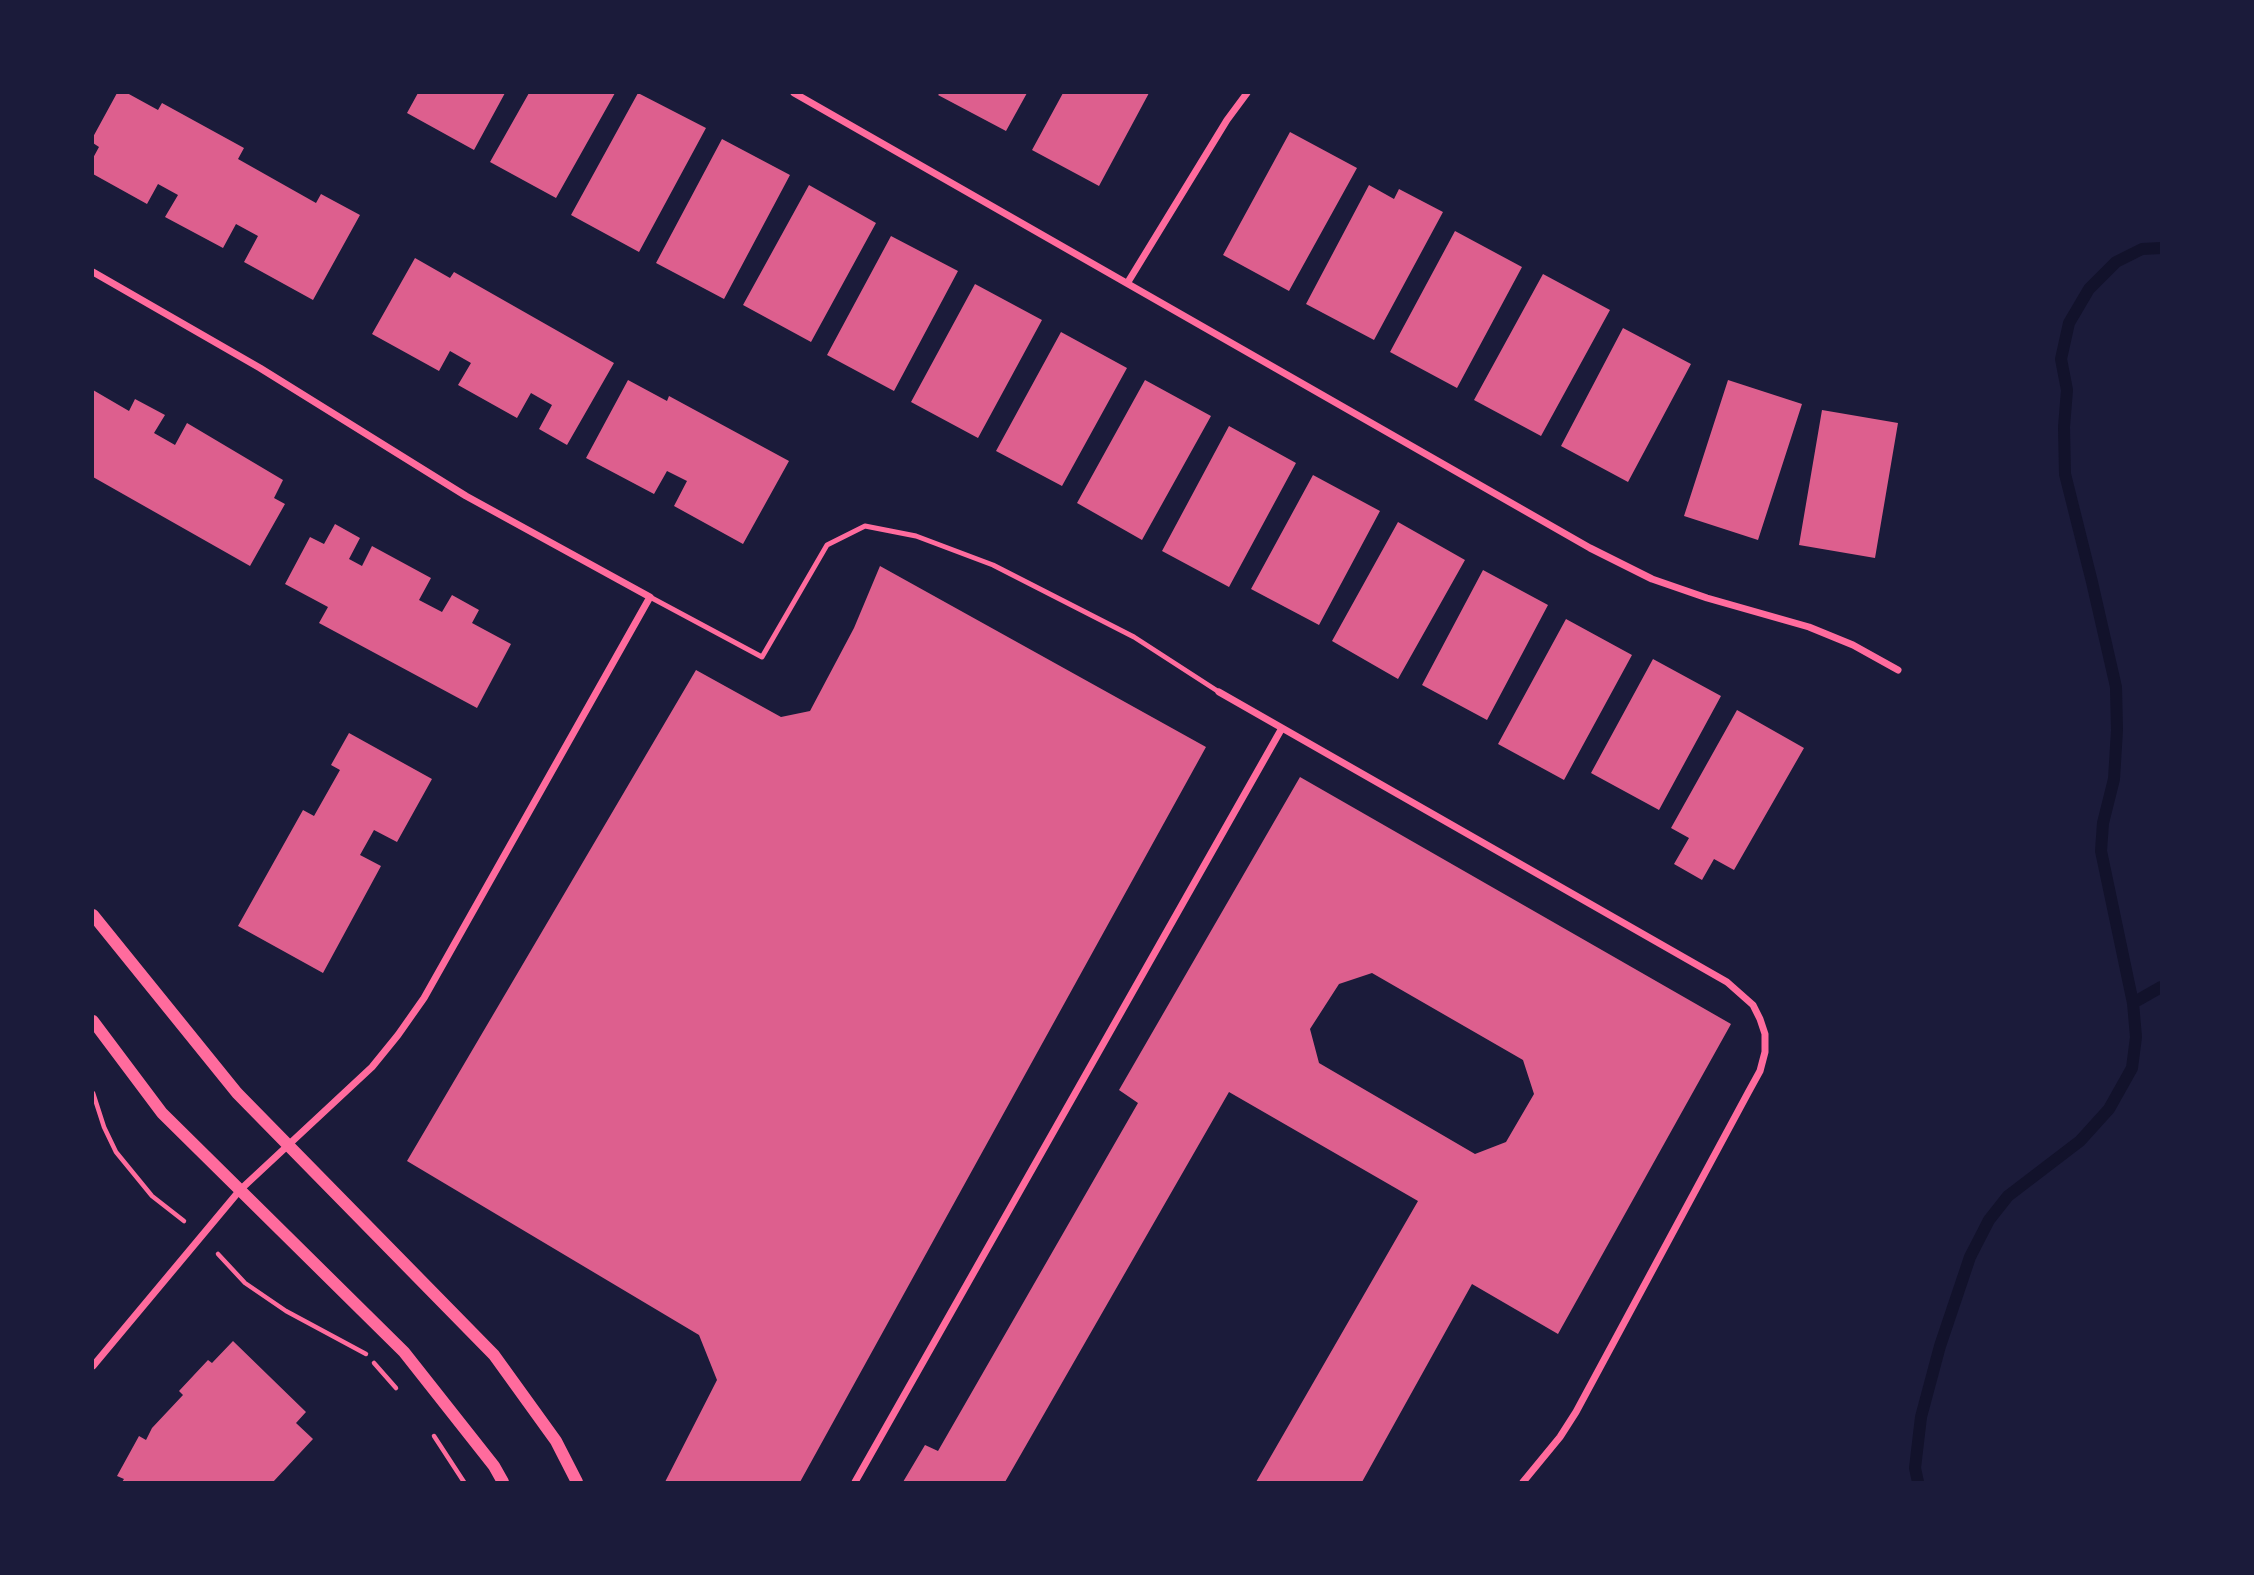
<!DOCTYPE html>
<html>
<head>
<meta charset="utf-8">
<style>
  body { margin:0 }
  #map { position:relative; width:2254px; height:1575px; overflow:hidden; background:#1b1b3a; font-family:Rubik,sans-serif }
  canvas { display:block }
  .frame { position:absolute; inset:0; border:94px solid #1b1b3a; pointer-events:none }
</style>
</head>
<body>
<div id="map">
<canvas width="2254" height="1575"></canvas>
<div class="frame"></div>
</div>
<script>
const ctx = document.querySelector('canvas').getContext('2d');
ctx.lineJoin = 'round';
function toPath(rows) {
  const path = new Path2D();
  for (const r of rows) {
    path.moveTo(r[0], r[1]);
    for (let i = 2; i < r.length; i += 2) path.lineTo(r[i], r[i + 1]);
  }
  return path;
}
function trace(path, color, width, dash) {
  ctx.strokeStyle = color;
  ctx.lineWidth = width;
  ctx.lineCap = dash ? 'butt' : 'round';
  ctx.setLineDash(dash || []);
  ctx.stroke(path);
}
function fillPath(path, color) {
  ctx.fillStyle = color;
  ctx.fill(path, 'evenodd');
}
trace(toPath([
  [2133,1003,2161,987],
  [1918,1482,1915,1468,1921,1417,1940,1346,1970,1257,1989,1220,2008,1196,2080,1141,2109,1109,2132,1068,2136,1037,2133,1003,2101,851,2103,823,2114,779,2117,730,2116,687,2092,582,2065,474,2064,427,2067,390,2061,359,2069,323,2089,289,2116,262,2142,249,2161,248]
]), '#12122b', 12);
fillPath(toPath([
  [117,93,127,93,158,110,162,103,244,148,238,159,316,203,321,194,360,215,313,300,244,262,258,236,236,224,223,248,165,217,178,195,158,184,147,204,93,174,93,158,99,147,93,143,93,137],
  [418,93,505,93,474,150,407,113],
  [529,93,615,93,556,198,490,162],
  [638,93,706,128,639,252,571,215],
  [940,93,1027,93,1006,131,938,95],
  [1063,93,1149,93,1099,186,1032,150],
  [1290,132,1357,168,1289,291,1223,255],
  [722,139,790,175,724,299,656,263],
  [809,185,876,223,811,342,743,305],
  [1369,185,1394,199,1399,189,1443,212,1374,340,1306,304],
  [1455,231,1522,267,1457,388,1390,352],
  [891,236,958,271,894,391,827,355],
  [415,258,450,278,454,272,614,363,567,445,539,429,552,405,531,393,517,418,458,385,471,363,450,351,439,371,372,334],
  [1543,274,1610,310,1541,436,1474,400],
  [975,284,1042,320,978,438,911,402],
  [1623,328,1691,364,1628,482,1561,446],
  [1061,332,1127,368,1062,486,996,451],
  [628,380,667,401,669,396,789,461,743,544,674,506,687,481,667,471,654,494,586,458],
  [1145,380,1211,416,1142,540,1077,503],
  [1728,380,1802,404,1758,540,1684,516],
  [93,390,129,411,135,399,165,415,154,433,175,445,187,423,283,480,274,498,285,504,250,566,93,477],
  [1822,410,1898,423,1875,558,1799,545],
  [1229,426,1296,463,1229,587,1162,551],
  [1313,475,1380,511,1319,625,1251,589],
  [1398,522,1465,560,1398,679,1332,641],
  [335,524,360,538,349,559,362,566,372,546,431,578,419,600,442,612,452,595,479,610,472,623,511,644,477,708,319,623,328,607,285,584,310,537,324,544],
  [880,566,1206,747,800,1482,665,1482,717,1380,699,1335,407,1161,696,670,781,717,810,711,854,628],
  [1483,570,1548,605,1487,720,1422,685],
  [1566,619,1632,655,1564,780,1498,744],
  [1653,659,1721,696,1659,810,1591,773],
  [1737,710,1804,748,1734,870,1714,859,1702,880,1674,864,1689,838,1671,828],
  [349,733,432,779,397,842,374,830,360,855,381,866,323,973,238,926,303,810,314,816,340,770,331,765],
  [1300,777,1731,1024,1558,1334,1472,1284,1362,1482,1256,1482,1418,1201,1229,1092,1005,1482,903,1482,925,1445,938,1451,1138,1103,1119,1090],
  [1372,973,1523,1060,1534,1094,1506,1142,1475,1154,1319,1063,1310,1029,1339,984],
  [233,1341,306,1412,296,1423,313,1439,273,1482,122,1482,124,1479,117,1476,139,1436,146,1440,152,1428,183,1395,179,1391,208,1360,212,1363]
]), '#dd5f8e');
trace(toPath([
  [93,1093,104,1127,116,1152,152,1196,184,1221],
  [218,1254,245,1283,286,1311,366,1354],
  [374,1363,396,1388],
  [434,1436,464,1482]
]), '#ff6b9d', 4.5);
trace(toPath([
  [650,597,762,657,827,545,865,526,916,536,993,565,1134,637,1219,692]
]), '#ff6b9d', 5);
trace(toPath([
  [794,93,1590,548,1652,579,1707,598,1809,627,1853,645,1898,670],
  [93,272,260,368,466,496,650,597,424,998,398,1035,372,1067,240,1190,93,1366],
  [1128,282,1227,120,1247,93],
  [1219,692,1727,982,1753,1005,1760,1019,1765,1034,1765,1052,1760,1071,1749,1091,1576,1412,1560,1437,1523,1482],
  [855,1482,1282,728]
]), '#ff6b9d', 7);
trace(toPath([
  [93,915,237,1093,494,1355,556,1441,577,1482],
  [93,1021,162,1113,404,1352,494,1466,503,1482]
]), '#ff6b9d', 12);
</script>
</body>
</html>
